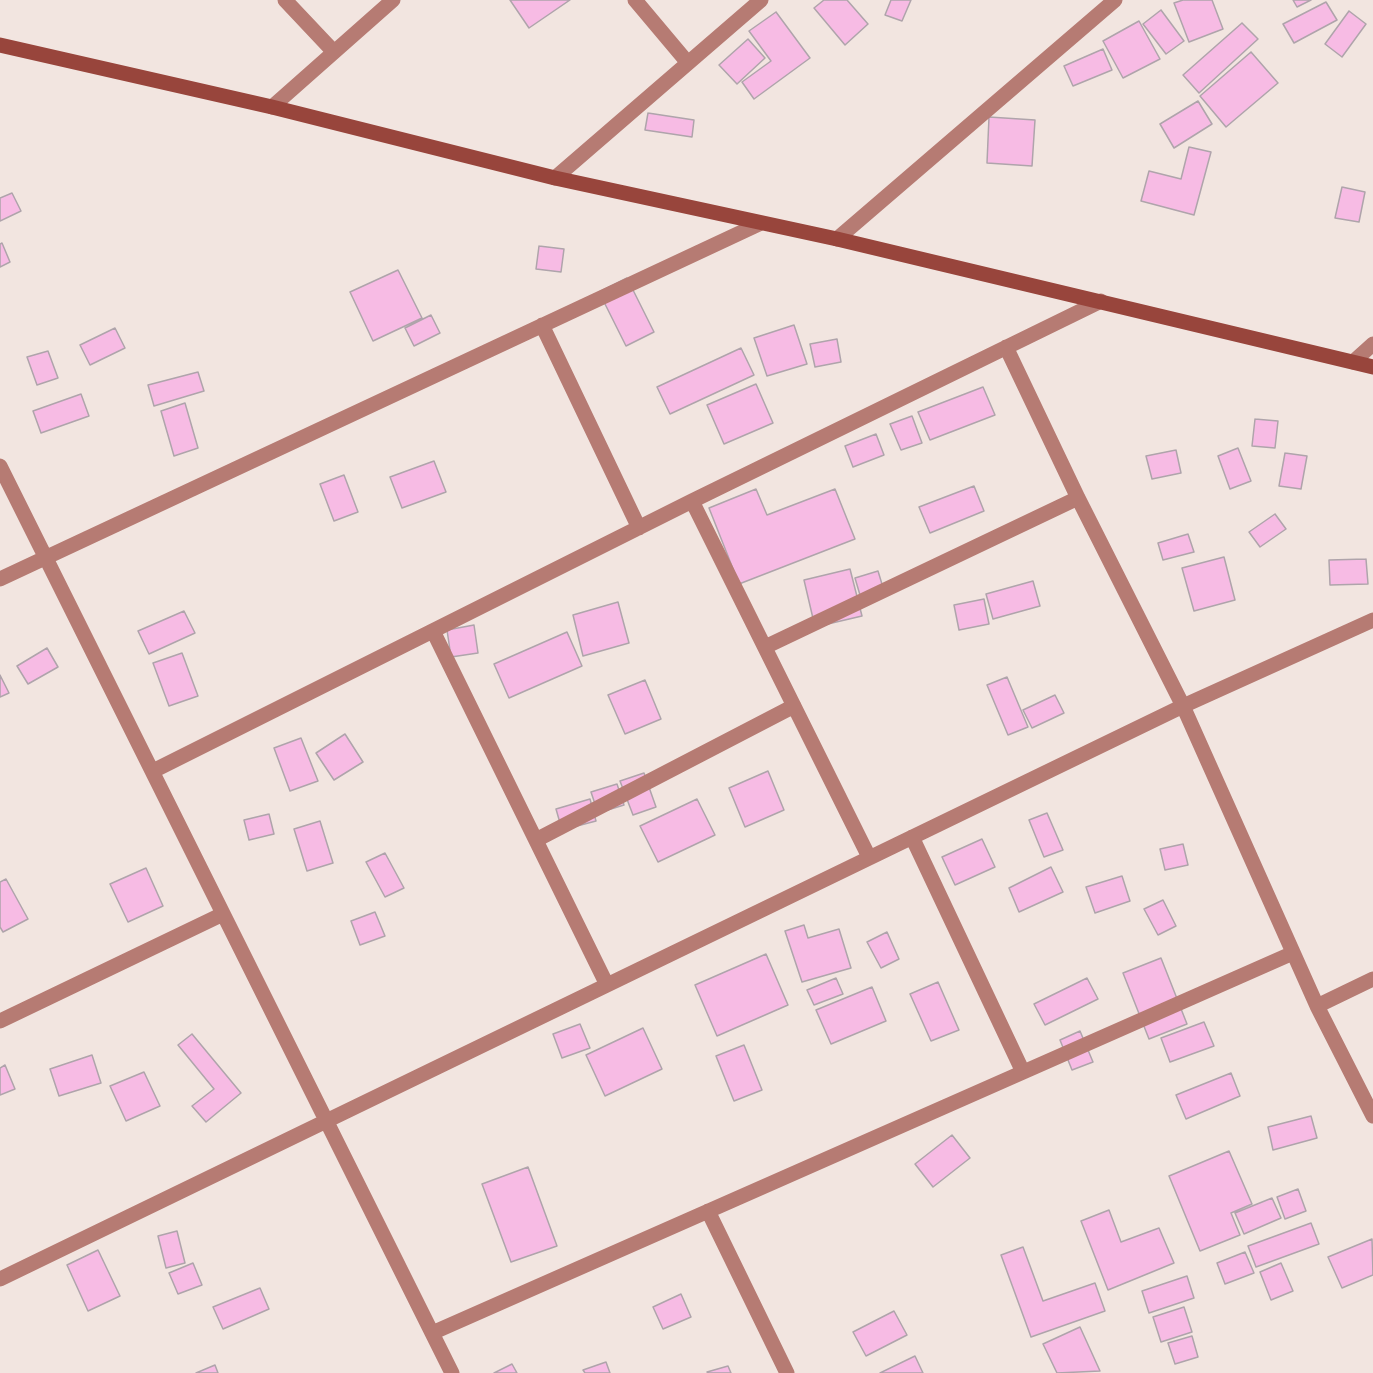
<!DOCTYPE html>
<html>
<head>
<meta charset="utf-8">
<style>
  body { margin:0 }
  canvas { display:block; background:#f2e5e0 }
</style>
</head>
<body>
<canvas width="1373" height="1373"></canvas>
<script>
const ctx = document.querySelector('canvas').getContext('2d');
ctx.lineJoin = 'round';
function fillPath(path, color) {
  ctx.fillStyle = color;
  ctx.fill(path, 'evenodd');
}
function toPath(rows) {
  const path = new Path2D();
  for (const r of rows) {
    path.moveTo(r[0], r[1]);
    for (let i = 2; i < r.length; i += 2) path.lineTo(r[i], r[i + 1]);
  }
  return path;
}
function trace(path, color, width, dash) {
  ctx.strokeStyle = color;
  ctx.lineWidth = width;
  ctx.lineCap = dash ? 'butt' : 'round';
  ctx.setLineDash(dash || []);
  ctx.stroke(path);
}
const building = toPath([
  [510,0,570,0,529,28,510,0],
  [824,0,847,0,868,24,845,45,814,8,824,0],
  [891,0,911,0,902,21,885,15,891,0],
  [1183,0,1212,0,1223,29,1189,42,1174,3,1183,0],
  [1293,0,1311,0,1297,7,1293,0],
  [1326,2,1337,20,1294,43,1283,24,1326,2],
  [1161,10,1184,41,1166,54,1143,24,1161,10],
  [1349,11,1366,24,1342,57,1325,44,1349,11],
  [776,12,810,58,754,99,742,82,771,61,749,31,776,12],
  [1139,21,1160,59,1123,78,1103,41,1139,21],
  [1242,23,1258,39,1199,93,1183,75,1242,23],
  [748,39,765,58,737,84,719,65,748,39],
  [1103,49,1112,70,1073,86,1064,66,1103,49],
  [1251,52,1278,83,1226,127,1200,96,1251,52],
  [1198,101,1212,124,1174,148,1160,124,1198,101],
  [648,113,694,120,692,137,645,130,648,113],
  [989,117,1035,120,1032,166,987,163,989,117],
  [1189,147,1211,152,1194,215,1141,201,1149,171,1181,179,1189,147],
  [1342,187,1365,192,1359,222,1335,218,1342,187],
  [12,193,21,211,0,221,0,198,12,193],
  [2,243,10,262,0,267,0,244,2,243],
  [539,246,564,249,561,272,536,269,539,246],
  [398,270,422,318,373,341,350,292,398,270],
  [627,278,654,332,626,346,599,292,627,278],
  [431,315,440,333,414,346,405,328,431,315],
  [794,325,807,364,767,376,754,338,794,325],
  [115,328,125,348,90,365,80,345,115,328],
  [837,339,841,362,815,367,810,344,837,339],
  [741,348,754,375,670,414,657,387,741,348],
  [48,351,58,378,37,385,27,357,48,351],
  [198,372,204,391,154,406,148,385,198,372],
  [756,384,773,423,724,444,707,405,756,384],
  [983,387,995,415,930,440,918,412,983,387],
  [81,394,89,416,41,433,33,411,81,394],
  [185,403,198,448,174,456,161,411,185,403],
  [912,416,922,443,901,450,890,424,912,416],
  [1255,419,1278,421,1275,448,1252,446,1255,419],
  [876,434,884,455,853,467,845,446,876,434],
  [1238,448,1251,481,1230,489,1218,456,1238,448],
  [1176,450,1181,473,1152,479,1146,456,1176,450],
  [1285,453,1307,456,1301,489,1279,486,1285,453],
  [434,461,446,492,402,508,390,477,434,461],
  [344,475,358,512,334,521,320,484,344,475],
  [974,486,984,511,930,533,919,507,974,486],
  [756,489,767,515,835,489,855,539,739,584,709,508,756,489],
  [1275,514,1286,529,1260,547,1249,532,1275,514],
  [1188,534,1194,552,1163,560,1158,543,1188,534],
  [1224,557,1235,600,1194,611,1182,568,1224,557],
  [1366,559,1368,584,1330,585,1329,560,1366,559],
  [850,569,862,616,815,627,804,580,850,569],
  [878,571,885,594,862,602,855,578,878,571],
  [1033,581,1040,606,993,619,986,594,1033,581],
  [984,599,989,624,959,630,954,605,984,599],
  [618,602,629,643,583,656,573,615,618,602],
  [184,611,195,633,149,654,138,631,184,611],
  [474,625,478,653,451,657,447,630,474,625],
  [567,632,582,666,509,698,494,664,567,632],
  [47,648,58,667,28,684,17,666,47,648],
  [182,653,198,696,169,706,153,663,182,653],
  [0,675,9,693,0,697,0,675],
  [1007,677,1028,727,1008,735,987,685,1007,677],
  [645,680,661,719,625,734,608,695,645,680],
  [1055,695,1064,713,1032,728,1023,710,1055,695],
  [345,734,363,762,334,780,316,753,345,734],
  [301,738,318,781,290,791,274,748,301,738],
  [768,771,784,810,745,827,729,788,768,771],
  [644,773,656,807,633,815,620,781,644,773],
  [617,784,624,805,598,813,591,792,617,784],
  [590,799,596,821,562,830,556,809,590,799],
  [697,799,715,835,658,862,640,826,697,799],
  [1047,813,1063,850,1044,857,1029,820,1047,813],
  [269,814,274,834,249,840,244,820,269,814],
  [320,821,333,863,307,871,294,829,320,821],
  [982,839,995,867,955,885,942,857,982,839],
  [1183,844,1188,865,1165,870,1160,849,1183,844],
  [385,853,404,888,385,897,366,862,385,853],
  [1051,867,1063,892,1019,912,1009,888,1051,867],
  [146,868,163,906,128,922,110,884,146,868],
  [1122,876,1130,901,1095,913,1086,887,1122,876],
  [6,879,28,919,3,932,0,927,0,882,6,879],
  [1163,900,1176,926,1158,935,1144,909,1163,900],
  [375,912,385,936,360,945,351,921,375,912],
  [804,925,808,938,839,929,851,968,802,982,785,931,804,925],
  [887,932,899,959,881,968,867,942,887,932],
  [766,954,788,1005,717,1036,695,985,766,954],
  [1161,958,1187,1024,1149,1039,1123,973,1161,958],
  [836,978,843,994,814,1005,807,990,836,978],
  [1087,978,1098,999,1045,1025,1034,1004,1087,978],
  [938,982,959,1030,931,1041,910,994,938,982],
  [872,987,886,1021,831,1044,816,1010,872,987],
  [1204,1022,1214,1046,1170,1062,1161,1038,1204,1022],
  [580,1024,590,1048,562,1058,553,1034,580,1024],
  [643,1028,662,1069,605,1096,586,1055,643,1028],
  [1080,1031,1093,1062,1072,1070,1060,1040,1080,1031],
  [192,1034,241,1093,206,1122,192,1106,214,1089,178,1045,192,1034],
  [744,1045,762,1090,734,1101,716,1056,744,1045],
  [92,1055,101,1083,59,1096,50,1069,92,1055],
  [5,1065,15,1089,0,1095,0,1068,5,1065],
  [144,1072,160,1106,126,1121,110,1086,144,1072],
  [1231,1073,1240,1096,1186,1119,1176,1095,1231,1073],
  [1311,1116,1317,1138,1273,1150,1268,1127,1311,1116],
  [952,1135,970,1158,933,1187,915,1164,952,1135],
  [1229,1151,1252,1204,1231,1213,1240,1235,1200,1251,1169,1176,1229,1151],
  [528,1167,557,1246,511,1262,482,1184,528,1167],
  [1298,1189,1306,1211,1285,1219,1277,1197,1298,1189],
  [1272,1198,1281,1218,1244,1234,1235,1213,1272,1198],
  [1109,1210,1121,1242,1159,1228,1174,1263,1108,1290,1081,1221,1109,1210],
  [1311,1223,1319,1244,1256,1267,1248,1246,1311,1223],
  [177,1231,185,1263,166,1268,158,1236,177,1231],
  [1372,1239,1373,1275,1342,1288,1328,1257,1372,1239],
  [1023,1247,1043,1301,1095,1283,1105,1311,1031,1337,1001,1255,1023,1247],
  [98,1250,120,1296,88,1311,67,1265,98,1250],
  [1245,1252,1254,1273,1225,1284,1217,1263,1245,1252],
  [193,1263,202,1285,178,1294,169,1273,193,1263],
  [1281,1263,1293,1291,1271,1300,1260,1272,1281,1263],
  [1187,1276,1194,1298,1149,1313,1142,1291,1187,1276],
  [260,1288,269,1309,223,1329,213,1307,260,1288],
  [681,1294,691,1317,663,1329,653,1307,681,1294],
  [1184,1307,1192,1332,1161,1342,1153,1317,1184,1307],
  [894,1311,907,1335,866,1356,853,1332,894,1311],
  [1080,1327,1100,1371,1057,1373,1043,1344,1080,1327],
  [1192,1336,1198,1357,1175,1364,1168,1343,1192,1336],
  [915,1356,923,1373,880,1373,915,1356],
  [606,1362,610,1373,585,1373,583,1370,606,1362],
  [512,1364,517,1373,494,1373,512,1364],
  [215,1365,218,1373,196,1373,215,1365],
  [728,1366,731,1373,708,1373,707,1372,728,1366]
]);
fillPath(building, '#f7bbe4');
trace(building, '#afa4ab', 1.5);
trace(toPath([
  [285,0,334,52],
  [635,0,688,63],
  [272,107,393,0],
  [555,178,761,0],
  [837,239,1115,0],
  [542,325,639,528],
  [1006,347,1078,498,1183,706,1317,1006,1373,1116],
  [1353,362,1373,344],
  [0,466,452,1373],
  [692,501,869,857],
  [0,579,759,224],
  [433,631,607,985],
  [765,647,1078,498],
  [153,771,692,501,1101,301],
  [912,837,1023,1072],
  [536,840,794,706],
  [1317,1006,1373,979],
  [0,1021,223,914],
  [708,1211,787,1373],
  [0,1279,1183,706,1373,620],
  [432,1333,1293,953]
]), '#b67b73', 15);
trace(toPath([
  [0,45,272,107,555,178,837,239,1373,367]
]), '#98453c', 15);
</script>
</body>
</html>
